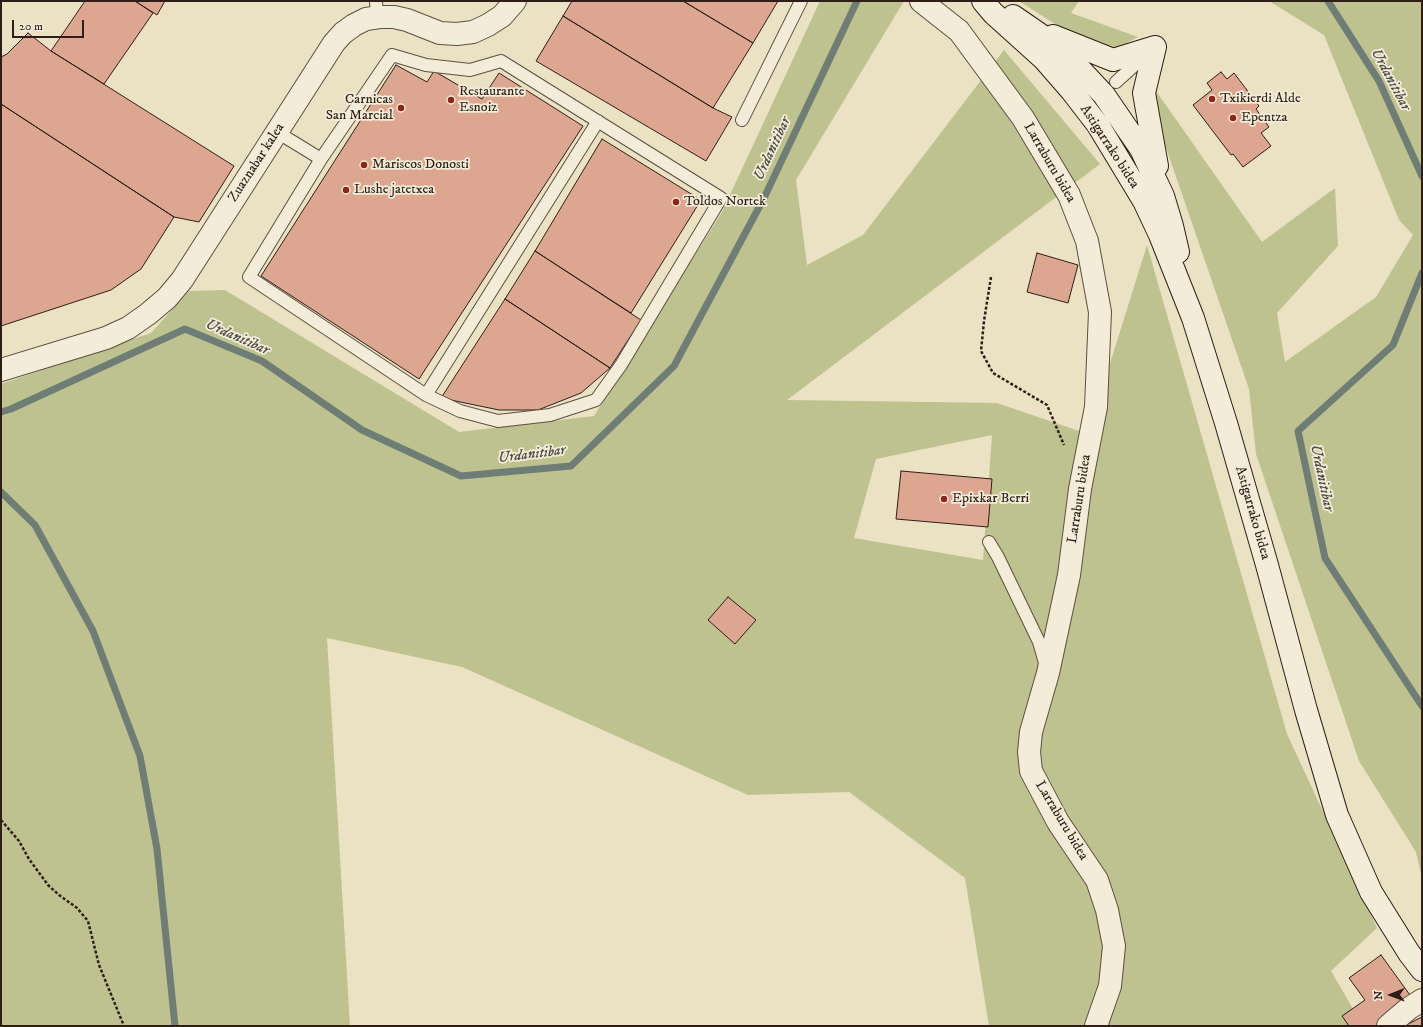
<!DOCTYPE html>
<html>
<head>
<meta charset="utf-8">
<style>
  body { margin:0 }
  #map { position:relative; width:1423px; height:1027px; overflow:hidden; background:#ebe2c3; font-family:"IM FELL DW Pica",serif }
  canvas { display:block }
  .frame { position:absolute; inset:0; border:2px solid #2e1e17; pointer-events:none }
  .north { position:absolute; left:1371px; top:975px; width:40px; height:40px; -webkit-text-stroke:3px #f2ecd8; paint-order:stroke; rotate:269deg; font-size:11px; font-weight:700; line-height:16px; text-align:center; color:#2e1e17 }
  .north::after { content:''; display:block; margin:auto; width:14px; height:18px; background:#2e1e17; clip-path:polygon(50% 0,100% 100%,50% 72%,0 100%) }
  .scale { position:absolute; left:12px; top:20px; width:72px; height:18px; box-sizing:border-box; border:2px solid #2e1e17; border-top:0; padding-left:5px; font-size:12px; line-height:14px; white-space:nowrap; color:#2e1e17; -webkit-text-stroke:3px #f2ecd8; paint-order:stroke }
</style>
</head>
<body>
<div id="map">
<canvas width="1423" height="1027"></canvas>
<div class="frame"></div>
<div class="north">N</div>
<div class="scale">20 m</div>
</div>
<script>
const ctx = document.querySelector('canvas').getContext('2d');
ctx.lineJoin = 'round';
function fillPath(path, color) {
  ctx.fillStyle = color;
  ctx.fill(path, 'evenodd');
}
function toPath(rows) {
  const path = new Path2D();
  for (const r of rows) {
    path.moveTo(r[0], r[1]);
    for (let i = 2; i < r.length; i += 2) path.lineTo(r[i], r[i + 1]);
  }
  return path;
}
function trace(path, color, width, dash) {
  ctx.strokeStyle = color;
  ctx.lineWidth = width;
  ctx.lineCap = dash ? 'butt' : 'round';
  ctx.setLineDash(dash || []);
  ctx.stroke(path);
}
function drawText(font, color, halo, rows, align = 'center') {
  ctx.font = font + ' "IM FELL DW Pica",serif';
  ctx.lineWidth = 3.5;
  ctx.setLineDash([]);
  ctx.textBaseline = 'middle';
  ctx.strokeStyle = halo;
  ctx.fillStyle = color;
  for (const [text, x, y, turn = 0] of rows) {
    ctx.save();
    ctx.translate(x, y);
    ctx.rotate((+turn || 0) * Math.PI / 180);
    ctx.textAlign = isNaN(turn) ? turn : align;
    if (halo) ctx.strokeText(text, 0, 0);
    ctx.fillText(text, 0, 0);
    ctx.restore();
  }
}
fillPath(toPath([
  [820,1,904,1,796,180,807,265,863,235,1004,50,1100,164,787,400,997,403,1088,434,1147,245,1287,734,1377,928,1331,971,1363,1026,989,1026,965,878,849,792,748,795,462,667,327,638,350,1026,1,1026,1,384,151,333,189,291,225,290,459,432,594,416,722,212],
  [992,435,983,560,854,538,876,459],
  [1019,1,1079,1,1071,13,1138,37,1116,49,1080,40],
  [1269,1,1422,1,1422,878,1416,852,1359,761,1256,454,1249,389,1161,133,1155,108,1156,91,1262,242,1335,188,1338,246,1277,313,1285,362,1376,297,1413,235,1399,220,1324,35]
]), '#bdc28f');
trace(toPath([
  [1328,1,1379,81,1422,176],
  [1422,273,1393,345,1298,431,1325,558,1422,706],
  [1,412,11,409,185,329,262,361,362,430,461,476,571,466,674,366,764,198,857,1],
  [1,492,35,525,93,631,140,756,157,849,175,1026]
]), '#6e7d76', 7);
const building = toPath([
  [85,1,135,1,153,13,104,84,51,51,85,1],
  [135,1,165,1,157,15,135,1],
  [572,1,683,1,753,43,713,108,563,16,572,1],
  [683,1,778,1,753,43,683,1],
  [563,16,713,108,732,117,706,161,536,61,563,16],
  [28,33,51,51,234,166,199,222,174,217,1,104,1,57,7,54,28,33],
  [396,65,427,82,434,71,482,99,499,73,583,126,419,379,261,276,396,65],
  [1221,72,1227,79,1234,73,1259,106,1256,109,1269,127,1261,133,1271,146,1243,167,1233,154,1231,155,1193,105,1212,90,1207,83,1221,72],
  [1,104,174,217,141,269,111,290,1,326,1,104],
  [602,139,701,200,631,313,535,251,602,139],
  [535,251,641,320,610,368,505,299,535,251],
  [1037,253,1078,265,1068,303,1027,292,1037,253],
  [505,299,610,368,581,393,538,410,499,410,441,398,505,299],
  [901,471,992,479,988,527,896,519,901,471],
  [728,597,756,620,735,644,708,620,728,597],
  [1381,955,1415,1002,1382,1026,1349,1026,1342,1016,1365,1000,1349,978,1381,955],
  [1422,1017,1422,1026,1404,1026,1422,1017]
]);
fillPath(building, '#dda690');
trace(building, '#2e1e17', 1);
const lane = toPath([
  [376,1,377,17],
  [392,55,426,65,470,70,501,61,721,198,621,365,596,400,550,415,498,421,460,411,426,395,249,277,321,159,392,55],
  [1116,82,1148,53],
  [742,120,801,1],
  [277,132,321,159],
  [426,395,598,121],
  [989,542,998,557,1039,642,1046,666]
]);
const street = toPath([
  [921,1,959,31,1023,118,1069,195,1087,241,1100,312,1096,407,1080,489,1069,575,1048,673,1031,732,1029,752,1031,771,1058,822,1097,880,1107,910,1114,946,1110,986,1096,1026],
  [1,370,106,338,128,328,148,314,167,298,182,280,334,43,343,33,354,25,366,19,380,17,394,17,407,20,440,33,457,34,473,32,488,25,502,16,515,1],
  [1388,1026,1408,1009,1422,1000]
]);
const secondary = toPath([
  [983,1,993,13,1044,59,1071,90,1098,125,1144,201,1160,235,1193,318,1226,423,1267,565,1306,710,1337,815,1371,892,1409,953,1422,970],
  [1013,16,1061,49,1104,95,1141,149,1163,196,1172,226,1178,252],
  [1053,36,1113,60,1155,47],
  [1155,47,1144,93,1157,166]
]);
trace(lane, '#5d4f42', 14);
trace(street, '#5d4f42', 24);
trace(secondary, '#2e1e17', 24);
trace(toPath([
  [991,277,984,321,981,351,993,373,1047,405,1064,445],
  [1,820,19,841,29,859,48,885,59,895,77,908,88,921,99,965,124,1026]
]), '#2e1e17', 2.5, [3, 2]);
trace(lane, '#f2ecd8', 12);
trace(street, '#f2ecd8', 22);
trace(secondary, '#f2ecd8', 22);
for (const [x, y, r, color] of [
  [1212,99,4,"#8f2418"],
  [451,100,4,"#8f2418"],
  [401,108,4,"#8f2418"],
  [1233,118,4,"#8f2418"],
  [364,165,4,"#8f2418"],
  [346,190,4,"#8f2418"],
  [676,202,4,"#8f2418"],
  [944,499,4,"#8f2418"]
]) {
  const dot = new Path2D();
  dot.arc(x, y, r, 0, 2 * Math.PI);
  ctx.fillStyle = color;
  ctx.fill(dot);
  trace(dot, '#f2ecd8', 1.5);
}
drawText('14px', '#2e1e17', '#f2ecd8', [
  ["Restaurante",459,92],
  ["Esnoiz",459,108],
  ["Txikierdi Alde",1220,99],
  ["Carnicas",393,100,"right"],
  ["San Marcial",393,116,"right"],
  ["Epentza",1241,118],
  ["Mariscos Donosti",372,165],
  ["Lushe jatetxea",354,190],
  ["Toldos Nortek",684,202],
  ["Epixkar Berri",952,499]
], 'left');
drawText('14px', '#2e1e17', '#f2ecd8', [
  ["Astigarrako bidea",1109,147,57],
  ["Zuaznabar kalea",257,163,-57],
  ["Larraburu bidea",1049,163,60],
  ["Larraburu bidea",1080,499,-81],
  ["Astigarrako bidea",1252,513,74],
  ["Larraburu bidea",1061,821,59]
]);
drawText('italic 15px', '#4e4e47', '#f2ecd8', [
  ["Urdanitibar",1390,80,62],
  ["Urdanitibar",773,149,-65],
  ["Urdanitibar",237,338,24],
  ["Urdanitibar",532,455,-7],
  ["Urdanitibar",1321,478,78]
]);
</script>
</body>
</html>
